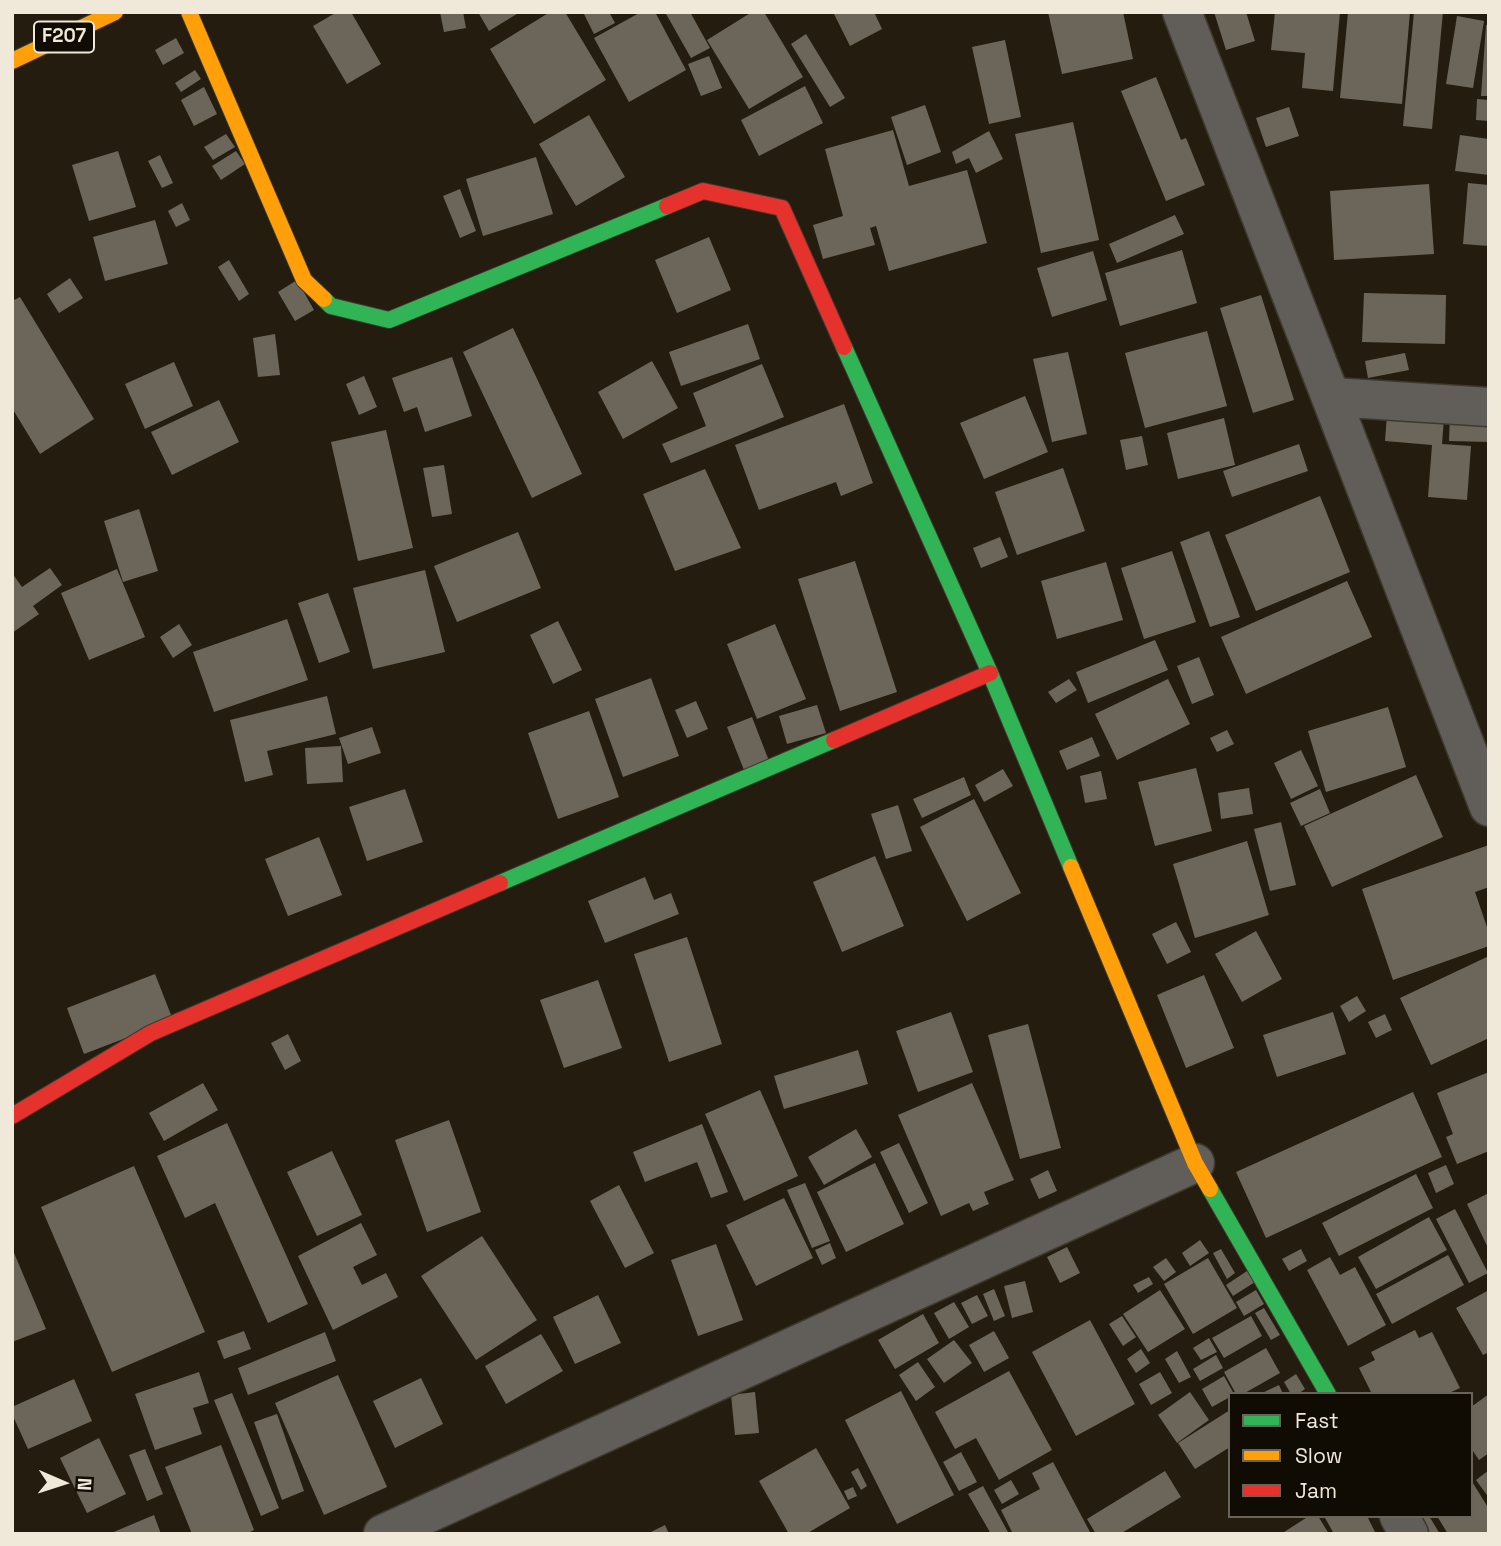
<!DOCTYPE html>
<html>
<head>
<meta charset="utf-8">
<style>
  body { margin:0 }
  #map { position:relative; width:1501px; height:1546px; overflow:hidden; background:#241d0f; font-family:"Space Grotesk",sans-serif }
  canvas { display:block }
  .frame { position:absolute; inset:0; border:14px solid #f0e8d9; pointer-events:none }
  .legend { position:absolute; left:1228px; top:1392px; width:245px; height:126px; box-sizing:border-box; background:#100b03; border:2px solid #6a6359; margin:0; padding:9px 12px; list-style:none; font-size:21px; color:#f0e8d9 }
  .legend li { display:flex; align-items:center; gap:14px; height:35px }
  .legend b { width:35px; border:2px solid #6a6359 }
  .north { position:absolute; left:28px; top:1448px; width:70px; height:70px; -webkit-text-stroke:5px #100b03; paint-order:stroke; rotate:93deg; font-size:19px; font-weight:700; line-height:28px; text-align:center; color:#f0e8d9 }
  .north::after { content:''; display:block; margin:auto; width:24px; height:32px; background:#f0e8d9; clip-path:polygon(50% 0,100% 100%,50% 72%,0 100%) }
</style>
</head>
<body>
<div id="map">
<canvas width="1501" height="1546"></canvas>
<div class="frame"></div>
<ul class="legend">
<li><b style="height:9px;background:#30b455"></b>Fast</li>
<li><b style="height:9px;background:#ff9f0a"></b>Slow</li>
<li><b style="height:9px;background:#e5322d"></b>Jam</li>
</ul>
<div class="north">N</div>
</div>
<script>
const ctx = document.querySelector('canvas').getContext('2d');
ctx.lineJoin = 'round';
function fillPath(path, color) {
  ctx.fillStyle = color;
  ctx.fill(path, 'evenodd');
}
function toPath(rows) {
  const path = new Path2D();
  for (const r of rows) {
    path.moveTo(r[0], r[1]);
    for (let i = 2; i < r.length; i += 2) path.lineTo(r[i], r[i + 1]);
  }
  return path;
}
function trace(path, color, width, dash) {
  ctx.strokeStyle = color;
  ctx.lineWidth = width;
  ctx.lineCap = dash ? 'butt' : 'round';
  ctx.setLineDash(dash || []);
  ctx.stroke(path);
}
function drawText(font, color, halo, rows, align = 'center') {
  ctx.font = font + ' "Space Grotesk",sans-serif';
  ctx.lineWidth = 7;
  ctx.setLineDash([]);
  ctx.textBaseline = 'middle';
  ctx.strokeStyle = halo;
  ctx.fillStyle = color;
  for (const [text, x, y, turn = 0] of rows) {
    ctx.save();
    ctx.translate(x, y);
    ctx.rotate((+turn || 0) * Math.PI / 180);
    ctx.textAlign = isNaN(turn) ? turn : align;
    if (halo) ctx.strokeText(text, 0, 0);
    ctx.fillText(text, 0, 0);
    ctx.restore();
  }
}
fillPath(toPath([
  [337,12,351,12,381,64,347,84,313,26],
  [440,12,463,12,466,28,444,32],
  [478,12,520,12,489,31],
  [550,12,565,12,606,80,534,124,490,49],
  [587,12,609,12,615,23,594,34,584,14],
  [641,12,655,12,686,70,629,102,594,38],
  [665,12,690,12,710,48,691,58],
  [752,12,764,12,803,77,749,109,707,40],
  [833,12,874,12,882,29,850,46],
  [1048,12,1123,12,1133,59,1062,74],
  [1214,12,1246,12,1255,41,1226,50],
  [1275,12,1340,12,1333,91,1302,88,1305,53,1271,50],
  [1348,12,1410,12,1402,104,1340,98],
  [1414,12,1443,12,1432,129,1403,126],
  [1457,16,1484,21,1473,88,1446,84],
  [1486,25,1489,25,1489,96,1481,96],
  [806,34,845,98,830,107,791,44],
  [176,38,184,53,163,65,155,50],
  [1005,40,1021,117,989,124,972,47],
  [709,56,722,88,701,96,688,64],
  [195,70,201,79,181,92,175,83],
  [1156,77,1181,140,1186,138,1205,185,1166,201,1121,91],
  [805,86,823,123,759,156,741,120],
  [204,87,217,114,194,126,181,100],
  [1477,99,1489,100,1489,121,1476,120],
  [925,105,941,152,907,165,891,117],
  [1289,107,1299,136,1266,147,1256,118],
  [589,115,625,177,576,206,539,144],
  [1073,122,1099,240,1041,253,1015,134],
  [893,130,909,186,967,170,987,243,889,271,876,226,870,228,875,245,823,259,813,225,843,216,825,149],
  [989,131,1003,159,976,173,969,158,956,164,952,152],
  [226,134,235,147,213,160,204,147],
  [1460,135,1489,139,1489,175,1455,171],
  [118,151,136,207,89,221,72,165],
  [236,151,245,164,221,180,212,166],
  [160,155,173,183,162,188,148,161],
  [536,157,553,214,483,236,466,179],
  [1468,183,1489,185,1489,246,1463,244],
  [1429,184,1434,254,1334,260,1330,191],
  [460,189,476,231,460,238,443,196],
  [182,203,190,220,176,227,168,211],
  [1175,215,1184,234,1117,263,1109,244],
  [155,220,168,264,105,281,93,237],
  [709,237,731,290,677,313,655,260],
  [1182,250,1197,303,1120,326,1105,273],
  [1093,251,1107,300,1052,317,1037,268],
  [229,260,249,294,239,301,218,267],
  [70,278,83,298,59,313,47,294],
  [297,280,314,310,295,321,278,292],
  [1364,293,1446,295,1445,344,1362,342],
  [1261,295,1294,400,1253,413,1220,308],
  [20,297,94,419,40,454,12,408,12,301],
  [748,324,760,359,681,386,669,352],
  [513,328,582,474,532,498,463,352],
  [1207,331,1227,406,1145,428,1125,353],
  [275,334,280,375,258,377,253,338],
  [1068,352,1087,434,1052,442,1033,359],
  [1405,353,1409,370,1368,378,1365,361],
  [452,357,472,416,425,432,417,407,404,412,392,378],
  [652,361,678,408,623,439,598,392],
  [174,362,193,406,145,429,125,384],
  [762,364,784,417,671,463,662,444,706,426,693,393],
  [364,376,377,407,359,415,346,384],
  [1025,396,1048,452,984,479,960,423],
  [219,400,239,442,172,475,151,432],
  [844,404,873,483,841,496,836,482,759,510,735,445],
  [1450,413,1489,414,1489,442,1449,441],
  [1387,414,1444,418,1442,444,1471,446,1467,500,1428,497,1432,445,1385,441],
  [1224,418,1235,465,1178,479,1167,433],
  [386,430,413,548,358,561,331,442],
  [1142,436,1148,465,1126,470,1120,440],
  [1299,444,1308,471,1232,497,1223,471],
  [444,465,452,514,432,517,423,468],
  [1063,468,1085,531,1017,555,995,492],
  [705,469,741,548,675,571,643,494],
  [1320,496,1350,572,1256,611,1225,535],
  [139,509,158,571,123,582,104,521],
  [1209,531,1240,617,1210,627,1180,542],
  [518,532,541,588,457,622,434,566],
  [1000,537,1008,557,981,568,973,548],
  [1172,551,1196,622,1144,639,1121,568],
  [855,561,897,692,840,711,798,579],
  [1106,562,1123,620,1057,639,1041,581],
  [50,568,62,585,33,606,39,614,12,633,12,573,22,587],
  [117,569,145,637,89,660,61,593],
  [425,570,445,652,373,669,353,588],
  [1347,581,1372,637,1246,694,1221,637],
  [328,593,350,652,319,663,298,603],
  [287,619,308,680,214,712,193,652],
  [558,621,582,670,553,684,530,635],
  [179,624,192,645,173,658,160,637],
  [775,624,806,699,757,719,727,644],
  [1155,640,1168,670,1088,703,1076,672],
  [1199,657,1214,695,1192,704,1177,666],
  [651,678,679,756,623,777,595,699],
  [1069,679,1077,690,1056,703,1048,692],
  [1168,679,1190,724,1117,760,1095,714],
  [327,696,336,734,267,751,273,775,245,782,230,720],
  [696,701,708,729,687,738,675,710],
  [817,705,826,733,787,744,779,716],
  [1388,707,1406,767,1326,792,1308,731],
  [589,711,619,797,558,819,528,733],
  [752,717,769,761,744,770,727,727],
  [372,727,381,753,348,764,339,738],
  [1227,730,1234,744,1217,752,1210,738],
  [1092,737,1100,756,1067,770,1059,751],
  [341,746,343,782,307,784,305,748],
  [1301,750,1318,786,1291,799,1274,763],
  [1196,768,1212,831,1155,846,1138,782],
  [1003,769,1013,786,984,802,975,785],
  [1101,771,1107,799,1085,803,1080,776],
  [1416,775,1443,837,1332,887,1304,826],
  [964,777,971,795,922,818,913,799],
  [1249,788,1253,814,1221,819,1218,793],
  [405,789,423,842,367,861,349,807],
  [1320,789,1330,813,1301,826,1290,803],
  [974,799,1021,893,967,921,920,827],
  [898,805,912,851,886,859,871,814],
  [1281,822,1296,885,1270,891,1254,829],
  [319,837,342,895,288,916,265,859],
  [1247,841,1269,915,1195,938,1173,864],
  [1489,845,1489,887,1475,892,1489,933,1489,946,1393,980,1362,889],
  [875,856,904,926,842,952,813,882],
  [645,877,654,900,671,893,679,914,605,943,588,901],
  [1176,922,1191,952,1167,964,1152,934],
  [1256,931,1282,979,1242,1002,1215,954],
  [687,937,722,1044,669,1062,634,954],
  [1489,956,1489,1038,1431,1065,1400,998],
  [155,974,173,1020,84,1054,67,1008],
  [1204,975,1234,1048,1186,1068,1157,995],
  [598,980,622,1048,564,1068,540,1000],
  [1357,996,1366,1011,1349,1022,1340,1006],
  [951,1012,973,1072,918,1092,896,1031],
  [1333,1012,1346,1054,1277,1077,1263,1035],
  [1385,1014,1392,1030,1376,1038,1368,1022],
  [1028,1024,1061,1148,1020,1159,988,1035],
  [288,1034,301,1061,285,1070,271,1043],
  [858,1050,868,1084,784,1109,774,1076],
  [1489,1072,1489,1151,1457,1164,1446,1137,1453,1134,1437,1093],
  [203,1083,218,1110,164,1141,149,1113],
  [972,1083,1014,1180,984,1192,989,1204,973,1211,969,1203,941,1216,898,1115],
  [760,1090,798,1176,744,1201,705,1114],
  [1413,1092,1442,1157,1266,1238,1236,1172],
  [449,1120,481,1212,427,1232,395,1140],
  [227,1123,308,1304,268,1323,215,1203,185,1218,157,1156],
  [702,1124,728,1192,711,1198,697,1162,645,1182,633,1152],
  [856,1129,872,1157,824,1185,808,1157],
  [899,1143,928,1203,909,1213,880,1152],
  [332,1151,362,1215,317,1236,287,1172],
  [875,1163,904,1224,846,1252,817,1192],
  [1446,1165,1454,1184,1436,1193,1428,1173],
  [134,1166,205,1332,112,1372,41,1207],
  [1048,1170,1057,1191,1039,1199,1030,1179],
  [1416,1174,1433,1208,1339,1256,1322,1223],
  [805,1183,830,1241,812,1248,787,1190],
  [619,1185,654,1253,625,1268,590,1201],
  [1489,1193,1489,1250,1467,1204],
  [784,1198,813,1258,756,1286,726,1225],
  [1455,1209,1488,1273,1469,1283,1436,1219],
  [1429,1217,1447,1250,1376,1289,1358,1257],
  [361,1223,377,1255,353,1267,362,1285,386,1273,398,1297,333,1330,298,1256],
  [482,1236,537,1320,476,1360,421,1276],
  [1200,1240,1209,1253,1190,1266,1182,1253],
  [830,1243,836,1258,822,1265,815,1250],
  [716,1244,743,1320,698,1336,671,1260],
  [1067,1247,1080,1273,1060,1283,1047,1257],
  [12,1248,46,1329,12,1342],
  [1221,1249,1235,1273,1227,1279,1213,1253],
  [1301,1249,1307,1261,1289,1271,1282,1259],
  [1448,1255,1464,1285,1392,1324,1376,1294],
  [1330,1257,1340,1275,1355,1267,1386,1325,1348,1346,1307,1270],
  [1166,1258,1176,1272,1164,1281,1153,1267],
  [1208,1258,1237,1308,1193,1334,1164,1284],
  [1247,1271,1255,1282,1233,1296,1226,1285],
  [1149,1277,1153,1284,1138,1293,1133,1285],
  [1025,1281,1033,1312,1012,1318,1004,1286],
  [994,1289,1005,1316,994,1321,983,1294],
  [1160,1290,1185,1329,1148,1352,1123,1314],
  [1256,1290,1264,1304,1244,1316,1236,1302],
  [1489,1290,1489,1352,1483,1355,1456,1308],
  [598,1295,621,1343,575,1364,553,1317],
  [977,1295,988,1316,972,1324,961,1303],
  [954,1302,969,1327,949,1339,934,1313],
  [1264,1308,1280,1335,1271,1340,1255,1313],
  [923,1314,939,1343,895,1369,878,1340],
  [1122,1316,1136,1337,1123,1346,1109,1324],
  [1251,1316,1262,1336,1224,1358,1212,1338],
  [1090,1320,1135,1404,1076,1436,1032,1352],
  [1415,1330,1419,1338,1432,1332,1460,1388,1447,1394,1372,1394,1359,1368,1375,1360,1371,1352],
  [244,1331,251,1349,224,1359,217,1341],
  [994,1331,1009,1358,984,1372,969,1345],
  [325,1332,336,1361,248,1395,238,1368],
  [541,1334,563,1371,506,1404,485,1366],
  [1209,1338,1217,1352,1201,1360,1193,1348],
  [954,1340,972,1363,944,1383,927,1359],
  [1266,1348,1280,1373,1243,1394,1236,1394,1224,1372],
  [1141,1349,1150,1363,1136,1373,1127,1359],
  [1177,1351,1191,1377,1179,1383,1165,1359],
  [1216,1355,1223,1368,1200,1381,1193,1369],
  [918,1362,935,1387,916,1401,899,1375],
  [1009,1371,1052,1450,999,1480,976,1438,955,1449,935,1412],
  [199,1372,209,1403,193,1408,202,1434,155,1450,135,1394],
  [1160,1372,1172,1393,1151,1405,1139,1384],
  [1296,1374,1305,1389,1298,1394,1291,1394,1284,1382],
  [338,1375,387,1487,324,1515,275,1403],
  [1224,1376,1234,1394,1230,1394,1230,1397,1212,1407,1202,1389],
  [421,1378,443,1424,395,1448,373,1401],
  [74,1379,92,1421,28,1449,12,1414,12,1407],
  [1279,1385,1283,1394,1260,1394],
  [901,1391,954,1495,897,1524,845,1420],
  [755,1392,759,1433,735,1435,731,1395],
  [1190,1392,1209,1420,1177,1443,1158,1415],
  [232,1393,279,1508,261,1516,214,1400],
  [1489,1394,1489,1453,1479,1460,1471,1448,1471,1407],
  [1230,1410,1230,1447,1195,1469,1178,1443],
  [277,1414,304,1491,282,1500,254,1422],
  [99,1438,126,1494,87,1513,60,1458],
  [221,1445,254,1530,246,1534,192,1534,165,1467],
  [816,1448,850,1508,806,1534,789,1534,759,1481],
  [145,1449,163,1494,147,1501,129,1455],
  [961,1452,977,1482,959,1491,943,1462],
  [1053,1462,1091,1534,1013,1534,1001,1510,1040,1489,1032,1473],
  [858,1468,867,1486,861,1490,851,1472],
  [1489,1470,1489,1498,1476,1480],
  [1165,1471,1181,1497,1120,1534,1096,1534,1087,1519],
  [1011,1480,1019,1494,1002,1504,994,1490],
  [1471,1480,1489,1509,1489,1531,1484,1534,1448,1534,1437,1516,1471,1516],
  [983,1486,1009,1534,991,1534,968,1494],
  [853,1487,857,1496,848,1500,844,1491],
  [154,1515,161,1534,109,1534],
  [1309,1516,1318,1516,1329,1534,1281,1534],
  [1324,1516,1367,1516,1376,1534,1334,1534],
  [1409,1516,1429,1516,1440,1534,1420,1534],
  [665,1525,669,1534,647,1534]
]), '#6c665a');
const street = toPath([
  [1182,12,1489,807],
  [1332,397,1489,407],
  [1399,1516,1409,1534],
  [383,1534,1195,1163]
]);
const fast = toPath([
  [324,299,331,306,389,320,667,206],
  [844,347,990,673,1071,867],
  [500,883,834,740],
  [1210,1189,1328,1394]
]);
const slow = toPath([
  [189,12,304,280,324,299],
  [12,61,115,12],
  [1071,867,1195,1163,1210,1189]
]);
const jam = toPath([
  [667,206,703,191,782,208,844,347],
  [834,740,990,673],
  [12,1116,151,1033,500,883]
]);
trace(street, '#3f392d', 41);
trace(fast, '#3f392d', 18);
trace(slow, '#3f392d', 18);
trace(jam, '#3f392d', 18);
trace(street, '#615e5a', 38);
trace(fast, '#30b455', 16);
trace(slow, '#ff9f0a', 16);
trace(jam, '#e5322d', 16);
for (const [x, y, w] of [
  [64,37,60]
]) {
  const box = new Path2D();
  box.roundRect(x - w / 2, y - 15.5, w, 31, 5);
  ctx.fillStyle = '#100b03';
  ctx.fill(box);
  trace(box, '#f0e8d9', 2);
}
drawText('bold 19px', '#f0e8d9', null, [
  ["F207",64,37]
]);
</script>
</body>
</html>
